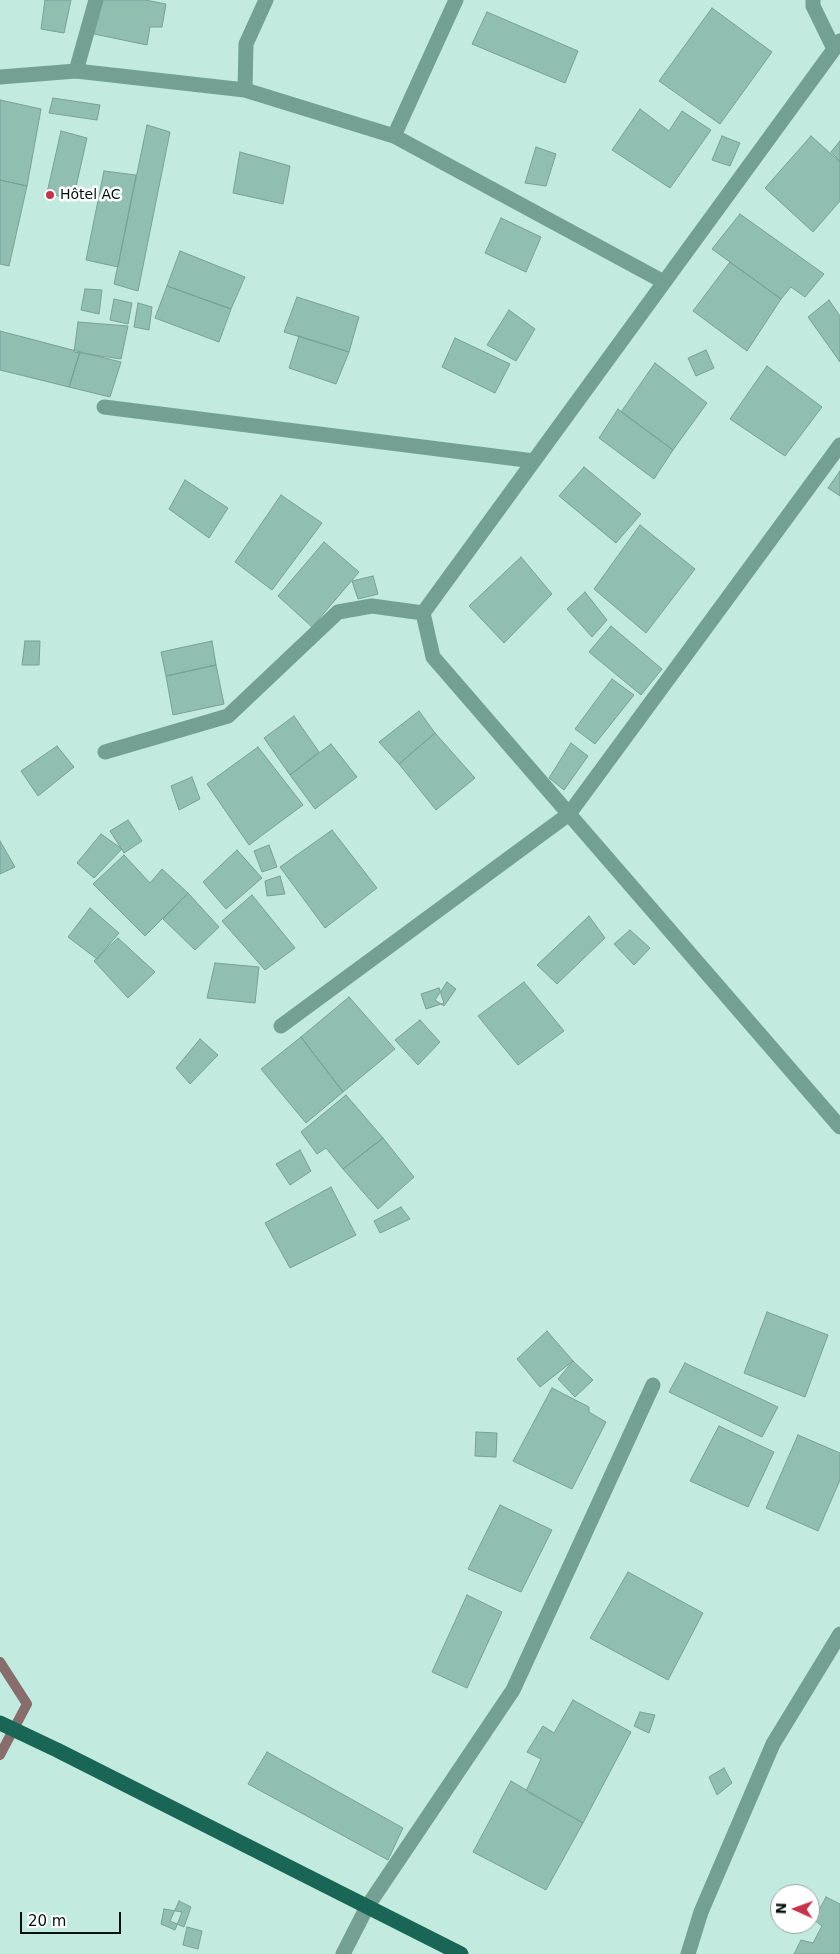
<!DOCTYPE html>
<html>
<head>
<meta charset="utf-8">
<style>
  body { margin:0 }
  #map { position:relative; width:840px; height:1954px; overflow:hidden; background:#c2eadf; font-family:"DejaVu Sans",sans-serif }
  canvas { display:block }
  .north { position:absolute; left:770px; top:1884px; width:50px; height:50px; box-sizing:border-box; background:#fff; border:1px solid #9ba09f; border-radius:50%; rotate:272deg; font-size:14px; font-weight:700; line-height:20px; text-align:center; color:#04120e }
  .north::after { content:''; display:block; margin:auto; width:18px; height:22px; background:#c4344d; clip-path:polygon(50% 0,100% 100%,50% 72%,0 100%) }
  .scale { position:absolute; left:20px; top:1912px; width:101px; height:22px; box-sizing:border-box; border:2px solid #04120e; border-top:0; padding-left:6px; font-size:15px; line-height:18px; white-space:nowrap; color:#04120e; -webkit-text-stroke:4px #fff; paint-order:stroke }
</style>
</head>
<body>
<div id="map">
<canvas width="840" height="1954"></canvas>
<div class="north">N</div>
<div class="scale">20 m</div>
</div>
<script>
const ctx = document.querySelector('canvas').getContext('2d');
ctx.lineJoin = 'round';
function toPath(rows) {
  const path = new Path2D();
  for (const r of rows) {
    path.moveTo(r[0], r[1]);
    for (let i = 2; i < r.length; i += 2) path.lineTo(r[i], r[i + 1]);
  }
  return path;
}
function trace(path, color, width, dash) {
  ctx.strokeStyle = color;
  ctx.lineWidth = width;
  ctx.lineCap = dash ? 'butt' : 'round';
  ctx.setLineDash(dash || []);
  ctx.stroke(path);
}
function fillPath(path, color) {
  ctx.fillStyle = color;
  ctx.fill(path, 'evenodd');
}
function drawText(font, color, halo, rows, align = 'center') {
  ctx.font = font + ' "DejaVu Sans",sans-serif';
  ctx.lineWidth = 5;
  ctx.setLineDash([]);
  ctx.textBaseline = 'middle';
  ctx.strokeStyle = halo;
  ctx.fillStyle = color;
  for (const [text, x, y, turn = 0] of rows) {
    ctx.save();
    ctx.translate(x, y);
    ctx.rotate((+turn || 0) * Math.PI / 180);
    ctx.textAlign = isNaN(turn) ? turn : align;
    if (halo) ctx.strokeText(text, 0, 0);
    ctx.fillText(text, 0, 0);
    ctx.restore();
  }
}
trace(toPath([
  [0,1662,27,1704,0,1755]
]), '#876d6c', 10);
const building = toPath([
  [45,0,71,0,64,33,41,29,45,0],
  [100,0,145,0,166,4,162,27,150,27,147,45,94,34,100,0],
  [712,8,772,52,720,124,659,81,712,8],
  [487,12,578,51,565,83,472,44,487,12],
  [53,98,100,105,97,120,49,113,53,98],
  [0,100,41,109,27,186,0,180,0,100],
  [640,109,669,131,682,111,711,130,670,188,612,150,640,109],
  [147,125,170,132,138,291,114,284,147,125],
  [61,131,87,138,73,200,47,193,61,131],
  [722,136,740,143,730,166,712,160,722,136],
  [811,136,840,162,840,201,813,232,765,188,811,136],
  [840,141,840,161,831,152,840,141],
  [536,147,556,154,546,186,525,183,536,147],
  [240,152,290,166,283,204,233,193,240,152],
  [104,171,136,175,118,267,86,260,104,171],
  [0,180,27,186,9,266,0,264,0,180],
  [740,214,824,274,805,297,791,287,781,299,712,249,740,214],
  [501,218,541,237,526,272,485,253,501,218],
  [180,251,245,277,231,309,167,286,180,251],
  [730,262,781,299,747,351,693,311,730,262],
  [167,286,231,309,219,342,155,318,167,286],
  [85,289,102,290,99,314,81,310,85,289],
  [297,297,359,317,349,352,284,332,297,297],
  [114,299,132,303,128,324,110,320,114,299],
  [829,300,840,316,840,362,808,317,829,300],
  [138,303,152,307,149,330,134,327,138,303],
  [509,310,535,329,516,361,487,345,509,310],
  [78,322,128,326,121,359,74,352,78,322],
  [0,331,80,352,69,387,0,370,0,331],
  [299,336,349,352,336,384,289,368,299,336],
  [455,338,510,364,495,393,442,367,455,338],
  [706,350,714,368,696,376,688,358,706,350],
  [80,352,121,362,110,397,69,387,80,352],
  [655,363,707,403,673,450,621,412,655,363],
  [767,366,822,407,785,456,730,419,767,366],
  [618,409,673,450,654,479,599,438,618,409],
  [584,467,641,514,616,543,559,496,584,467],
  [840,471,840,496,828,488,840,471],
  [185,480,228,508,209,538,169,509,185,480],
  [281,495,322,523,272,590,235,562,281,495],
  [640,525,695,569,646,633,594,589,640,525],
  [324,542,359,572,312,627,278,596,324,542],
  [521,557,552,594,504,643,469,606,521,557],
  [373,576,378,594,358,599,352,581,373,576],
  [585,592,607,620,592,637,567,609,585,592],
  [611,626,662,669,641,695,589,652,611,626],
  [25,641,40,641,39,665,22,665,25,641],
  [212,641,216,665,166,676,161,652,212,641],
  [216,665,224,704,173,715,166,676,216,665],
  [612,679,634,695,595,744,575,729,612,679],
  [419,711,435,733,399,764,379,742,419,711],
  [294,716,319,752,290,775,264,738,294,716],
  [435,733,475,778,436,810,399,764,435,733],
  [571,743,588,756,564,790,549,778,571,743],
  [331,744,357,777,315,809,290,775,331,744],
  [57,746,74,767,38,796,21,771,57,746],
  [258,747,303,805,249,845,207,784,258,747],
  [192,777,200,799,179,810,171,786,192,777],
  [128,820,142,841,124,853,110,831,128,820],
  [332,830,377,888,325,928,280,867,332,830],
  [101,834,122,849,94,878,77,863,101,834],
  [0,841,15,867,0,874,0,841],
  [269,845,277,867,262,872,254,851,269,845],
  [237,850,262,878,226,909,203,882,237,850],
  [124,855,150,883,162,869,188,893,145,936,93,884,124,855],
  [280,876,285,894,267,896,265,881,280,876],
  [188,893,219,927,195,950,163,919,188,893],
  [252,895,295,948,265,970,222,921,252,895],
  [90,908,119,933,97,959,68,937,90,908],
  [589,916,605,938,557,984,537,965,589,916],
  [630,930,650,948,634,965,614,944,630,930],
  [118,938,155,972,128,998,94,961,118,938],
  [215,963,259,967,255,1003,207,998,215,963],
  [447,982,456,989,444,1006,435,1000,447,982],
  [524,982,564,1031,518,1065,478,1016,524,982],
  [439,988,444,1003,426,1009,421,994,439,988],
  [349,997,395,1049,343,1092,301,1037,349,997],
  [420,1020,440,1042,418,1065,395,1040,420,1020],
  [301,1037,343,1092,306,1123,261,1069,301,1037],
  [200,1039,218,1055,190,1084,176,1068,200,1039],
  [346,1095,383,1138,343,1169,326,1148,317,1154,301,1132,346,1095],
  [383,1138,414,1177,378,1209,343,1169,383,1138],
  [300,1150,311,1171,290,1185,276,1164,300,1150],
  [331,1187,356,1235,290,1268,265,1223,331,1187],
  [401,1207,410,1219,380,1233,374,1221,401,1207],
  [767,1312,828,1335,805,1397,744,1373,767,1312],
  [547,1331,573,1361,540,1387,517,1359,547,1331],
  [573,1361,593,1380,575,1397,558,1379,573,1361],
  [685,1363,778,1407,762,1437,669,1392,685,1363],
  [552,1388,589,1407,589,1412,606,1422,572,1489,513,1461,552,1388],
  [719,1426,774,1452,748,1507,690,1481,719,1426],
  [476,1432,497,1433,496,1457,475,1456,476,1432],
  [798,1435,840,1453,840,1480,818,1531,766,1508,798,1435],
  [500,1505,552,1530,521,1592,468,1569,500,1505],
  [628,1572,703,1613,668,1680,590,1638,628,1572],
  [467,1595,502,1612,467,1688,432,1672,467,1595],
  [573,1700,631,1732,583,1823,526,1791,541,1759,527,1752,543,1726,554,1733,573,1700],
  [640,1712,655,1715,649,1733,634,1726,640,1712],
  [267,1752,403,1828,388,1860,248,1784,267,1752],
  [724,1768,732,1783,717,1795,709,1777,724,1768],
  [511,1781,583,1823,546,1890,473,1852,511,1781],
  [826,1897,840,1904,840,1954,794,1954,801,1940,813,1943,822,1926,814,1920,826,1897],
  [179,1901,191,1907,184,1927,170,1921,179,1901],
  [164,1909,182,1912,175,1930,161,1924,164,1909],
  [187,1927,202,1931,198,1949,183,1945,187,1927]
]);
fillPath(building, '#90bfb2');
trace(building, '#79a095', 1);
trace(toPath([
  [813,0,813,6,834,49],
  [840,41,423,613,433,657,840,1127],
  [76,71,96,0],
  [0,77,76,71,245,90,394,136,664,282],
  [245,90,246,44,266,0],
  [394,136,456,0],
  [104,407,534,461],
  [105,752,228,716,338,612,372,606,423,613],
  [281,1026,569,814,840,445],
  [343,1954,367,1907,513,1690,653,1385],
  [688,1954,701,1912,773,1744,840,1634]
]), '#74a094', 15);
trace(toPath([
  [0,1723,57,1750,461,1954]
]), '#196556', 15);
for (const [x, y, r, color] of [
  [50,195,5,"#c4344d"]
]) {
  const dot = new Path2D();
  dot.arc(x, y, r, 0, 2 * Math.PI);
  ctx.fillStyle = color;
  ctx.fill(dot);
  trace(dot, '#fff', 2);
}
drawText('14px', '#04120e', '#fff', [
  ["Hôtel AC",60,195]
], 'left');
</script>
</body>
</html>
